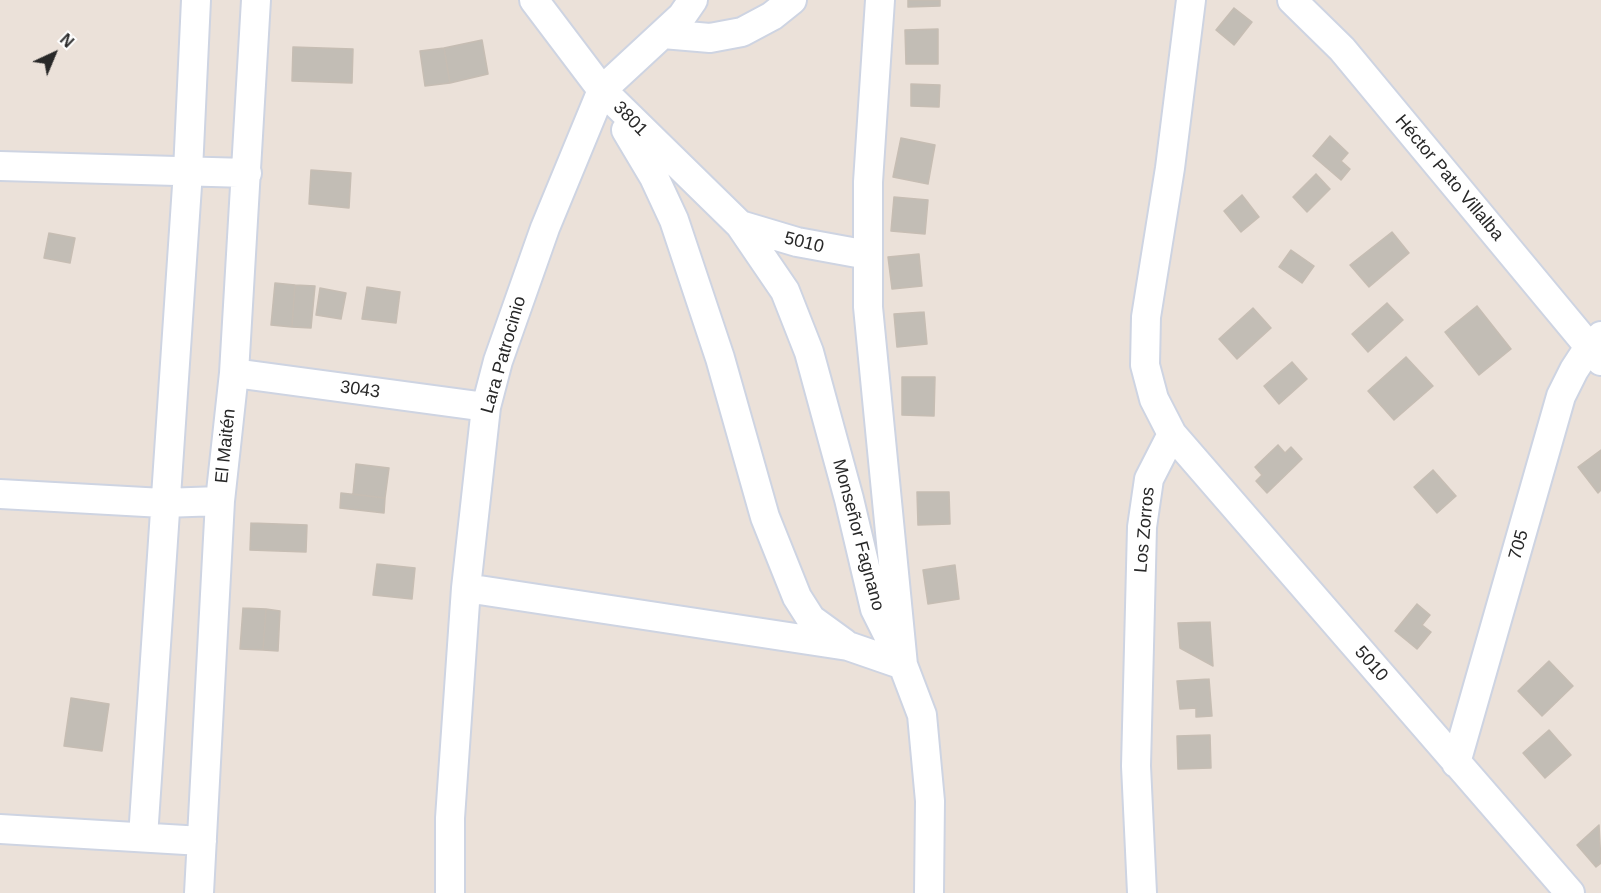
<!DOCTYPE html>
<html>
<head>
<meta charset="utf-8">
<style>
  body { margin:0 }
  #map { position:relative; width:1601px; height:893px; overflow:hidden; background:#ebe1d9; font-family:Arial,sans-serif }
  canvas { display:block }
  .north { position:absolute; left:24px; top:24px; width:60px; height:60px; -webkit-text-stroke:4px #fff; paint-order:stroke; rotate:44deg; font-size:16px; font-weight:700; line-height:24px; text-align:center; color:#282828 }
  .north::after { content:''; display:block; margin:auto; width:21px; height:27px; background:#282828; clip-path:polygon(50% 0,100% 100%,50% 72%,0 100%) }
</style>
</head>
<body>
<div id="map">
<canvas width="1601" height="893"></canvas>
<div class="north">N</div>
</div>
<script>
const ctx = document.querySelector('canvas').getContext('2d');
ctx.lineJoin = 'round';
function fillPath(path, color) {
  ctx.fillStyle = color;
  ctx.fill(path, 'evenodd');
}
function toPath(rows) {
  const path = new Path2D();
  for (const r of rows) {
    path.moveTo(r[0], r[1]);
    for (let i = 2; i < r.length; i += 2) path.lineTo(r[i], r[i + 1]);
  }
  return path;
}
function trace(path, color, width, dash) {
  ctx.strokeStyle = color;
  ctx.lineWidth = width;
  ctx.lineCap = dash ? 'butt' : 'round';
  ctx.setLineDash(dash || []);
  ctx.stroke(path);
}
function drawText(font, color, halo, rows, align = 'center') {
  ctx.font = font + ' Arial,sans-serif';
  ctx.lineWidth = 6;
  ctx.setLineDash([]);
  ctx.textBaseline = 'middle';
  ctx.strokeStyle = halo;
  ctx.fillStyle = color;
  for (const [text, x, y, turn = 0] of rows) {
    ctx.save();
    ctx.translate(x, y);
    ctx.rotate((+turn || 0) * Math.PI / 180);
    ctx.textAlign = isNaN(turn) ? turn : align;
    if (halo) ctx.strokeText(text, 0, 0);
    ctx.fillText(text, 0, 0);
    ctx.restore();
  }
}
const building = toPath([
  [908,0,940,0,940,6,908,7,908,0],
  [1234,8,1252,22,1234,45,1216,30,1234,8],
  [938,29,938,64,906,64,905,30,938,29],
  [482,40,488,74,450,83,444,48,482,40],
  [293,47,353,49,352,83,292,81,293,47],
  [444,48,450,83,425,86,420,51,444,48],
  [911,84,940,85,939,107,911,106,911,84],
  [1330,136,1348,153,1341,161,1350,169,1341,180,1313,156,1330,136],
  [901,138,935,145,928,184,893,177,901,138],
  [311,170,351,173,349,208,309,204,311,170],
  [1316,174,1330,189,1307,212,1293,197,1316,174],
  [1242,195,1259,217,1241,232,1224,211,1242,195],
  [894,197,928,200,925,234,891,231,894,197],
  [1392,232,1409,253,1369,287,1350,265,1392,232],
  [49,233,75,238,70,263,44,258,49,233],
  [1291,250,1314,266,1302,283,1279,267,1291,250],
  [919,254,922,286,892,289,888,257,919,254],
  [275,283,295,285,292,327,271,325,275,283],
  [295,285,315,286,311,328,292,327,295,285],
  [367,287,400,292,396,323,362,319,367,287],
  [320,288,346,293,341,319,316,315,320,288],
  [1387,303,1403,320,1368,352,1352,334,1387,303],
  [1477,306,1511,349,1479,375,1445,332,1477,306],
  [1253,308,1271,328,1237,359,1219,339,1253,308],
  [924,312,927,344,897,347,894,314,924,312],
  [1406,357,1433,386,1394,420,1368,391,1406,357],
  [1292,362,1307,379,1279,404,1264,386,1292,362],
  [902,377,935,377,934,416,902,415,902,377],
  [1278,445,1285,453,1291,447,1302,459,1267,493,1256,481,1262,475,1255,467,1278,445],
  [1601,450,1601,490,1598,493,1578,467,1601,450],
  [356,464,389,468,385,498,353,494,356,464],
  [1433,470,1456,496,1437,513,1414,487,1433,470],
  [917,492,949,492,950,524,918,525,917,492],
  [341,493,385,498,384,513,340,508,341,493],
  [251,523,307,525,306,552,250,550,251,523],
  [377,564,415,568,412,599,373,595,377,564],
  [955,565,959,599,928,604,923,570,955,565],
  [1417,604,1430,615,1422,625,1431,632,1417,649,1395,631,1417,604],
  [243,608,266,609,263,650,240,649,243,608],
  [266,609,280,611,278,651,263,650,266,609],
  [1210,622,1213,666,1180,648,1178,623,1210,622],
  [1549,661,1573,686,1542,716,1518,691,1549,661],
  [1209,679,1212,716,1196,717,1196,708,1180,709,1177,681,1209,679],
  [71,698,109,704,102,751,64,746,71,698],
  [1549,730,1571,755,1545,778,1523,753,1549,730],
  [1210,735,1211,768,1178,769,1177,736,1210,735],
  [1599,825,1601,863,1596,867,1577,845,1599,825]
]);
fillPath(building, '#c2bdb5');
trace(building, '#c6bdb3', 1.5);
const minor = toPath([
  [534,0,602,90,740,225,785,291,809,352,849,499,875,609,903,665,922,715,930,801,929,893],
  [1191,0,1170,168,1146,317,1145,365,1154,399,1172,434,1570,893],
  [1292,0,1342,49,1601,361],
  [663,34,710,38,742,32,772,16,792,0],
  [626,130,654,177,674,220,720,358,765,517,797,597,811,619,844,643],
  [0,166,247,173],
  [740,225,797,242,868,255],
  [234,373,486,407],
  [0,494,163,503,220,501],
  [466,588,848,646,903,665,868,307,868,182,880,0],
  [1456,763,1561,396,1574,370,1589,347,1601,336],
  [0,829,202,841],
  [143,837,188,171,196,0],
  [199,893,220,501,234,373,256,0],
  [450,893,450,818,466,588,486,407,498,361,545,228,602,90,682,16,693,0],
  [1142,893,1136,766,1142,527,1149,479,1172,434]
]);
trace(minor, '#ced4e2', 32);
trace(minor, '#fff', 28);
drawText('18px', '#282828', '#fff', [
  ["3801",630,119,46],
  ["Héctor Pato Villalba",1449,178,50],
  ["5010",804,243,14],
  ["Lara Patrocinio",504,355,-74],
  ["3043",360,390,8],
  ["El Maitén",226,446,-84],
  ["Los Zorros",1145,530,-85],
  ["Monseñor Fagnano",858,535,75],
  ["705",1519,545,-74],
  ["5010",1371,664,49]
]);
</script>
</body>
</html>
